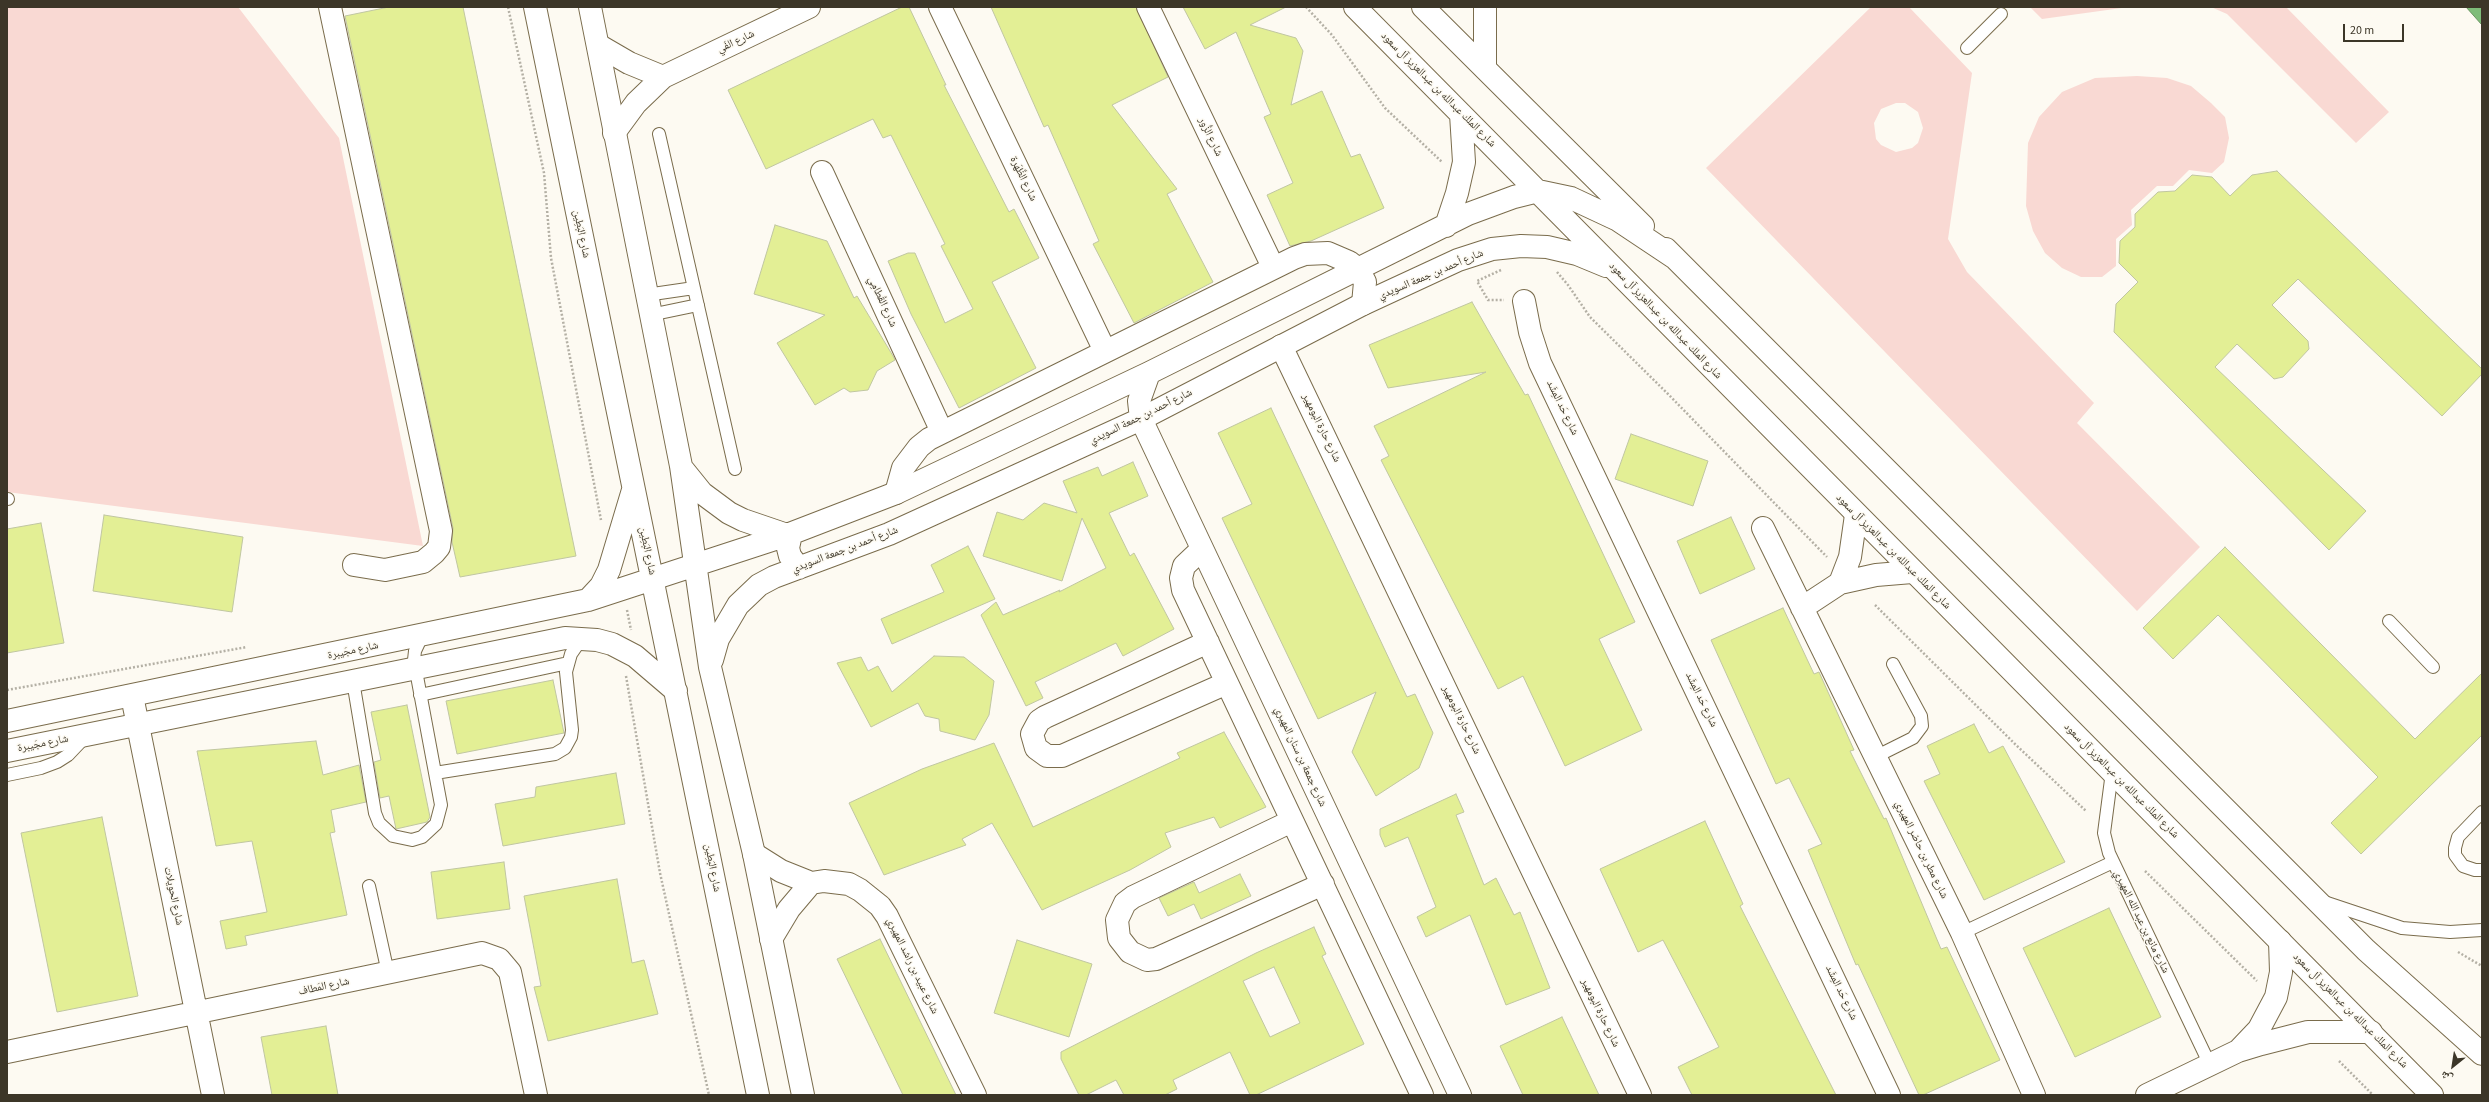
<!DOCTYPE html>
<html>
<head>
<meta charset="utf-8">
<style>
  body { margin:0 }
  #map { position:relative; width:2489px; height:1102px; overflow:hidden; background:#fdfaf2; font-family:"Source Sans 3","Noto Naskh Arabic",sans-serif }
  canvas { display:block }
  .frame { position:absolute; inset:0; border:8px solid #3c3628; pointer-events:none }
  .north { position:absolute; left:2433px; top:1046px; width:40px; height:40px; -webkit-text-stroke:3px #fdfaf2; paint-order:stroke; rotate:210deg; font-size:11px; font-weight:700; line-height:16px; text-align:center; color:#3c3628 }
  .north::after { content:''; display:block; margin:auto; width:14px; height:18px; background:#3c3628; clip-path:polygon(50% 0,100% 100%,50% 72%,0 100%) }
  .scale { position:absolute; left:2343px; top:24px; width:61px; height:18px; box-sizing:border-box; border:2px solid #3c3628; border-top:0; padding-left:5px; font-size:12px; line-height:14px; white-space:nowrap; color:#3c3628; -webkit-text-stroke:3px #fdfaf2; paint-order:stroke }
</style>
</head>
<body>
<div id="map">
<canvas width="2489" height="1102"></canvas>
<div class="frame"></div>
<div class="north">ش</div>
<div class="scale">20 m</div>
</div>
<script>
const ctx = document.querySelector('canvas').getContext('2d');
ctx.lineJoin = 'round';
function fillPath(path, color) {
  ctx.fillStyle = color;
  ctx.fill(path, 'evenodd');
}
function toPath(rows) {
  const path = new Path2D();
  for (const r of rows) {
    path.moveTo(r[0], r[1]);
    for (let i = 2; i < r.length; i += 2) path.lineTo(r[i], r[i + 1]);
  }
  return path;
}
function trace(path, color, width, dash) {
  ctx.strokeStyle = color;
  ctx.lineWidth = width;
  ctx.lineCap = dash ? 'butt' : 'round';
  ctx.setLineDash(dash || []);
  ctx.stroke(path);
}
function drawText(font, color, halo, rows, align = 'center') {
  ctx.font = font + ' "Source Sans 3","Noto Naskh Arabic",sans-serif';
  ctx.lineWidth = 3;
  ctx.setLineDash([]);
  ctx.textBaseline = 'middle';
  ctx.strokeStyle = halo;
  ctx.fillStyle = color;
  for (const [text, x, y, turn = 0] of rows) {
    ctx.save();
    ctx.translate(x, y);
    ctx.rotate((+turn || 0) * Math.PI / 180);
    ctx.textAlign = isNaN(turn) ? turn : align;
    if (halo) ctx.strokeText(text, 0, 0);
    ctx.fillText(text, 0, 0);
    ctx.restore();
  }
}
fillPath(toPath([
  [7,7,238,7,339,138,423,546,7,492],
  [1871,7,1909,7,1972,73,1948,239,1967,272,2094,403,2077,423,2200,547,2137,611,1706,168],
  [1896,103,1905,103,1918,112,1923,128,1918,143,1912,148,1896,152,1881,145,1876,139,1874,123,1881,109],
  [2030,7,2129,7,2042,19],
  [2211,7,2286,7,2389,112,2356,143,2227,14],
  [2137,76,2167,78,2191,86,2211,103,2225,117,2229,138,2224,162,2212,173,2189,170,2173,186,2157,186,2131,210,2132,225,2116,239,2116,266,2102,277,2081,277,2062,268,2045,253,2033,231,2026,206,2028,143,2039,117,2062,92,2095,78]
]), '#f9d9d3');
const water = toPath([
  [2466,7,2482,7,2482,25,2466,7]
]);
fillPath(water, '#7ebc79');
trace(water, '#6a9461', 1);
const building = toPath([
  [389,7,463,7,576,556,460,577,452,542,453,528,345,16,389,7],
  [902,7,909,7,946,85,944,85,1009,212,1014,209,1039,258,992,282,1036,368,959,408,911,314,888,261,908,253,915,253,945,323,973,309,941,246,945,244,891,135,883,138,873,119,766,169,728,90,902,7],
  [991,7,1136,7,1168,77,1112,105,1177,189,1167,194,1213,282,1134,323,1093,244,1099,241,1048,125,1044,127,991,7],
  [1183,7,1286,7,1250,25,1296,38,1303,51,1291,105,1322,91,1351,157,1360,154,1384,208,1311,241,1290,246,1267,195,1293,183,1264,117,1271,114,1236,32,1205,49,1183,7],
  [2277,171,2482,369,2482,374,2442,416,2298,279,2272,305,2308,341,2309,349,2283,377,2274,379,2237,344,2215,367,2366,511,2329,550,2114,332,2116,304,2138,282,2119,263,2120,241,2135,227,2135,214,2158,192,2175,191,2192,175,2212,177,2230,196,2252,175,2277,171],
  [775,225,827,241,854,298,857,296,893,356,895,360,877,371,868,390,850,392,844,388,815,405,777,343,825,315,754,294,775,225],
  [1472,302,1525,395,1528,394,1635,622,1599,639,1642,730,1565,766,1523,676,1498,689,1381,460,1389,456,1374,426,1486,372,1388,388,1369,345,1472,302],
  [1271,408,1407,697,1415,694,1433,733,1419,768,1376,796,1352,752,1376,692,1318,719,1222,518,1252,504,1218,433,1271,408],
  [1631,434,1708,461,1693,506,1615,479,1631,434],
  [1133,462,1148,496,1109,513,1130,556,1134,553,1174,629,1123,656,1116,643,1035,682,1043,698,1026,706,981,615,996,602,1003,615,1060,590,1059,592,1106,568,1082,518,1062,581,983,556,997,512,1023,520,1044,503,1077,513,1063,481,1098,467,1102,476,1133,462],
  [104,515,243,537,232,612,93,591,104,515],
  [1731,517,1755,569,1700,594,1677,541,1731,517],
  [41,523,64,643,7,653,7,529,41,523],
  [968,546,995,599,892,644,881,619,944,592,931,565,968,546],
  [2225,547,2415,739,2482,673,2482,735,2361,854,2331,823,2378,777,2218,615,2173,659,2143,628,2225,547],
  [1783,608,1814,674,1819,672,1854,750,1850,751,1884,819,1886,818,1941,949,1947,947,2000,1060,1923,1095,1919,1095,1858,964,1856,965,1808,850,1822,844,1789,778,1776,784,1711,640,1783,608],
  [934,656,964,657,994,681,989,715,975,740,940,731,939,719,925,716,918,703,871,727,837,663,861,657,868,671,878,666,892,692,934,656],
  [553,680,564,733,457,754,446,701,553,680],
  [407,705,430,817,427,822,396,829,389,796,380,798,374,762,381,760,371,712,407,705],
  [1974,724,1989,753,2003,746,2065,862,1984,900,1924,781,1940,774,1927,746,1974,724],
  [1224,732,1266,807,1220,828,1214,817,1165,833,1171,847,1130,870,1042,910,992,823,962,839,966,845,884,875,849,803,922,769,994,743,1033,827,1180,758,1177,753,1224,732],
  [316,741,323,775,359,765,366,802,331,810,335,832,330,833,347,915,245,936,247,945,226,949,220,921,267,912,252,841,216,846,197,751,316,741],
  [616,773,625,824,503,846,495,804,535,797,536,787,616,773],
  [1456,794,1464,812,1456,815,1484,885,1496,878,1514,915,1520,912,1550,988,1506,1005,1470,915,1426,937,1417,917,1436,907,1408,837,1385,847,1380,835,1380,829,1456,794],
  [102,817,138,996,57,1012,21,833,102,817],
  [1705,821,1743,904,1740,906,1836,1095,1692,1095,1678,1067,1719,1047,1663,940,1638,952,1600,869,1705,821],
  [504,862,510,909,437,919,431,872,504,862],
  [1240,874,1251,896,1201,919,1194,904,1168,916,1159,898,1194,882,1199,893,1240,874],
  [617,879,632,963,644,960,658,1014,548,1041,534,987,541,986,524,896,617,879],
  [2109,908,2161,1017,2075,1057,2023,948,2109,908],
  [1314,927,1326,954,1322,956,1364,1044,1256,1095,1250,1095,1230,1052,1173,1080,1177,1089,1165,1095,1124,1095,1116,1080,1086,1095,1079,1095,1061,1059,1061,1052,1256,953,1314,927],
  [1274,967,1300,1023,1270,1037,1243,981,1274,967],
  [880,939,956,1095,903,1095,837,959,880,939],
  [1017,940,1092,964,1069,1037,994,1013,1017,940],
  [1562,1017,1599,1095,1523,1095,1500,1046,1562,1017],
  [326,1026,338,1095,272,1095,261,1037,326,1026]
]);
fillPath(building, '#e3ef95');
trace(building, '#c0c6a1', 1);
const lane = toPath([
  [1967,48,2001,14],
  [659,134,735,469],
  [646,295,694,288],
  [650,315,698,305],
  [7,499,8,499],
  [2389,621,2433,667],
  [353,681,375,813,379,823,393,836,412,840,422,837,436,824,441,805,414,660,415,651,422,636],
  [420,695,568,663],
  [1875,757,1913,738,1922,726,1921,716,1893,664],
  [2112,772,2104,833,2109,853,2210,1065],
  [435,773,555,754,565,748,571,737,572,730,566,672,571,654,582,638],
  [7,775,41,768,57,762,68,755,86,736],
  [2482,812,2458,837,2455,848,2455,855,2463,866,2475,870,2482,870],
  [369,886,388,973],
  [2324,902,2402,928,2450,932,2482,930],
  [1962,933,2113,862]
]);
const street = toPath([
  [330,7,441,531,439,547,434,553,423,562,385,570,354,565],
  [940,7,1105,351],
  [1148,7,1273,267],
  [598,45,629,63,663,77],
  [1485,68,1485,7],
  [614,133,636,103,663,77,809,7],
  [822,172,942,432],
  [1524,301,1530,332,1540,363,1889,1095],
  [1281,346,1640,1095],
  [1141,419,1460,1095],
  [896,493,903,468,919,447,929,439,1294,258,1305,254,1328,253,1349,262,1358,269,1365,282,1363,304],
  [1763,528,1962,933,2034,1095],
  [1202,549,1184,566,1181,578,1183,590,1422,1095],
  [1840,583,1850,557,1856,515],
  [1802,608,1840,583,1876,575,1912,572],
  [1208,642,1045,717,1039,721,1032,734,1036,748,1047,756,1062,756,1227,683],
  [132,696,213,1095],
  [1292,821,1133,897,1125,903,1117,920,1119,938,1130,952,1147,960,1156,959,1323,884],
  [754,854,781,871,811,883,824,881,849,884,860,890,880,906,887,916,975,1095],
  [771,939,789,909,811,883],
  [2240,1049,2259,1029,2276,997,2281,972,2280,941],
  [7,1052,482,953,499,959,510,972,536,1095],
  [2147,1095,2238,1051,2261,1044,2308,1032,2371,1032]
]);
const secondary = toPath([
  [535,7,758,1095],
  [590,7,681,466,710,667,754,854,803,1095],
  [1355,7,2432,1095],
  [1423,7,1643,226],
  [1446,226,1457,193,1464,162,1461,114],
  [1666,249,2366,950,2482,1054],
  [1141,419,1139,401,1149,373],
  [681,467,702,493,729,513,743,520,787,535],
  [791,534,788,548,790,556,799,568],
  [588,600,601,586,609,570,633,490],
  [712,660,718,639,738,605,759,585,774,577,889,534,1141,419,1363,304,1458,260,1492,249,1521,246,1547,247,1577,254,1606,266],
  [7,721,588,600,787,535,896,493,1149,373,1468,214,1514,197,1538,191,1571,198,1618,220,1675,258],
  [7,751,565,638,597,640,612,644,635,656,676,691]
]);
trace(lane, '#7a6c4c', 14);
trace(street, '#7a6c4c', 24);
trace(secondary, '#7a6c4c', 24);
trace(toPath([
  [508,7,544,173,551,258,601,520],
  [1306,7,1332,35,1385,108,1442,162],
  [1501,270,1477,281,1488,300,1504,300],
  [1557,272,1568,285,1590,317,1668,394,1827,557],
  [1875,605,2016,745,2086,811],
  [627,610,631,630],
  [626,676,660,873,709,1095],
  [7,690,247,647],
  [2145,871,2257,981],
  [2458,952,2482,966],
  [2339,1061,2373,1095]
]), '#b4b0a5', 2.5, [2, 2]);
trace(lane, '#fff', 12);
trace(street, '#fff', 22);
trace(secondary, '#fff', 22);
drawText('11px', '#3c3628', '#fdfaf2', [
  ["شارع الفَي",736,42,-25],
  ["شارع الملك عبدالله بن عبدالعزيز آل سعود",1438,90,45],
  ["شارع الزُّور",1210,137,64],
  ["شارع الظَّهَرة",1023,179,64],
  ["شارع البَطِين",581,234,78],
  ["شارع أحمد بن جمعة السويدي",1431,275,-23],
  ["شارع القُطامِي",882,302,65],
  ["شارع الملك عبدالله بن عبدالعزيز آل سعود",1665,321,46],
  ["شارع حَد المِشَد",1562,408,64],
  ["شارع أحمد بن جمعة السويدي",1141,417,-26],
  ["شارع حارة البومهير",1321,428,64],
  ["شارع أحمد بن جمعة السويدي",845,550,-21],
  ["شارع البَطِين",647,551,78],
  ["شارع الملك عبدالله بن عبدالعزيز آل سعود",1893,552,45],
  ["شارع مجَيبرة",353,651,-12],
  ["شارع حَد المِشَد",1701,700,64],
  ["شارع حارة البومهير",1461,720,64],
  ["شارع مجَيبرة",43,744,-11],
  ["شارع جمعة بن سنان المهيري",1300,757,65],
  ["شارع الملك عبدالله بن عبدالعزيز آل سعود",2121,781,45],
  ["شارع مطر بن حاضر المهيري",1921,850,64],
  ["شارع البَطِين",712,868,79],
  ["شارع الحويلات",173,896,78],
  ["شارع مانع بن عبد الله المهيري",2141,922,64],
  ["شارع عبيد بن راشد المهيري",912,966,64],
  ["شارع المَطاف",324,987,-12],
  ["شارع حَد المِشَد",1841,993,64],
  ["شارع الملك عبدالله بن عبدالعزيز آل سعود",2350,1011,45],
  ["شارع حارة البومهير",1600,1013,64]
]);
</script>
</body>
</html>
